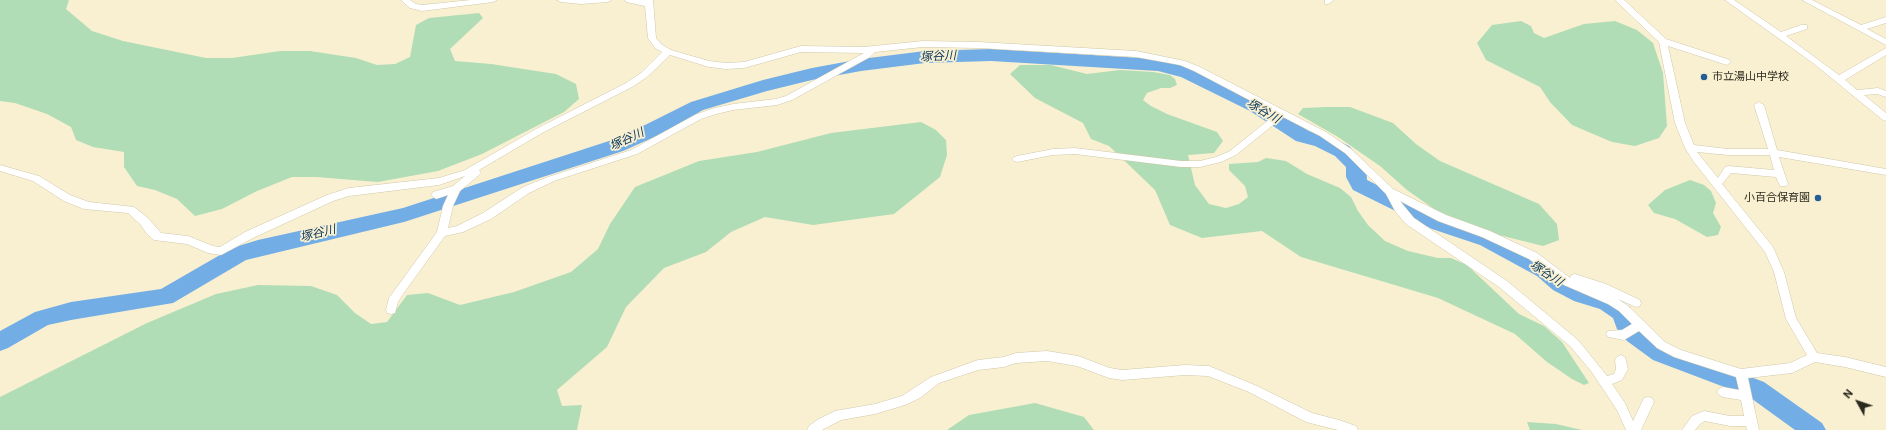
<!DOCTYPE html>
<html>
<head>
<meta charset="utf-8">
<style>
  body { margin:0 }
  #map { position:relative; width:1886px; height:430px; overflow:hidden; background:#f9f0d2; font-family:Roboto,sans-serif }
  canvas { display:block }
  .north { position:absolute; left:1838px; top:382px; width:40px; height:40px; -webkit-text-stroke:3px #f9f0d2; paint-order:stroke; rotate:310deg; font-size:11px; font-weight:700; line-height:16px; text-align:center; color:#2c291d }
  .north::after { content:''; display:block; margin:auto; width:14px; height:18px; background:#2c291d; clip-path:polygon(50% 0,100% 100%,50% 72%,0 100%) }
</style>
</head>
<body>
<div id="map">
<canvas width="1886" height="430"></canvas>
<div class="north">N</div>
</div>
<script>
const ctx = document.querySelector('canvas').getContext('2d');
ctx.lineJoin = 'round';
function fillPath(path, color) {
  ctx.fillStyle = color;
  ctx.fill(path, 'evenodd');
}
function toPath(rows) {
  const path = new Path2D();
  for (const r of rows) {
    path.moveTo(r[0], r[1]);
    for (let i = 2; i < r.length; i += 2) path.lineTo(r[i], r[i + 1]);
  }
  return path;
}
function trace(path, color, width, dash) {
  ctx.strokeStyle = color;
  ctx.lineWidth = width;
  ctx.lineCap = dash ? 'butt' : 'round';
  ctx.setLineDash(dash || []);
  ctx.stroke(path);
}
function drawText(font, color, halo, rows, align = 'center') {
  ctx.font = font + ' Roboto,"Noto Sans JP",sans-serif';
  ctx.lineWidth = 3.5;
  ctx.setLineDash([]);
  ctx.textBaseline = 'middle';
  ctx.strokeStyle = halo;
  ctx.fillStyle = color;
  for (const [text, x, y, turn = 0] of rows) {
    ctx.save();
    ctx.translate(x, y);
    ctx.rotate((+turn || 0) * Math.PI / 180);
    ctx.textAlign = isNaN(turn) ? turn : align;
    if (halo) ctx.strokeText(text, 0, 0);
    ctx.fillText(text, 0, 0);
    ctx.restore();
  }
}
fillPath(toPath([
  [0,0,69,0,66,9,92,31,123,41,206,58,232,58,280,51,310,51,356,58,377,65,395,64,410,57,416,25,429,18,479,13,483,18,450,49,455,61,491,64,556,74,576,84,579,99,564,112,482,154,438,171,378,182,316,177,292,177,257,191,222,209,195,216,177,199,155,190,137,186,124,167,124,152,93,147,76,140,71,127,47,114,15,103,0,101],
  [1521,21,1531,26,1534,33,1544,38,1584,24,1615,21,1637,30,1653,43,1663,73,1667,126,1659,138,1635,146,1612,142,1572,125,1550,102,1540,87,1486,60,1477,43,1492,25],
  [1020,65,1051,65,1087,74,1120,70,1153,72,1170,75,1175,79,1177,85,1170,88,1161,88,1147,93,1143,100,1151,106,1167,114,1217,132,1223,141,1214,153,1188,155,1195,185,1209,204,1226,208,1239,204,1248,197,1245,186,1229,170,1229,164,1258,162,1266,158,1286,161,1307,174,1340,188,1351,197,1358,211,1368,225,1385,241,1408,251,1438,258,1451,258,1467,265,1519,314,1544,326,1562,342,1589,383,1584,385,1572,379,1547,362,1515,334,1438,298,1301,257,1262,231,1202,238,1170,225,1155,190,1109,146,1091,139,1083,123,1035,98,1010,74],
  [1326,107,1350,107,1393,123,1416,144,1440,161,1539,204,1557,224,1559,240,1543,246,1499,235,1437,211,1407,190,1380,166,1338,137,1298,114,1303,108],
  [921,122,936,130,946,140,947,155,940,177,894,214,813,225,765,217,731,232,706,252,664,268,626,307,607,347,557,390,562,406,582,405,577,430,0,430,0,397,147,323,216,294,258,285,311,286,337,295,355,313,371,324,387,322,407,295,428,293,460,305,514,292,571,272,598,249,610,224,635,187,699,161,757,152,831,133],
  [1690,180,1704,185,1711,191,1716,203,1713,213,1721,227,1718,235,1707,237,1675,219,1654,213,1648,205,1665,190],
  [1035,403,1084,417,1094,430,947,430,969,415],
  [1527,422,1556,424,1582,430,1530,430]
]), '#b0ddb6');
fillPath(toPath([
  [991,49,1159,59,1193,69,1262,103,1309,131,1328,136,1349,146,1366,165,1367,180,1446,219,1494,235,1551,264,1567,278,1589,289,1615,297,1630,307,1635,319,1643,329,1669,346,1764,382,1822,423,1826,430,1795,430,1748,396,1653,360,1627,341,1617,329,1613,318,1600,309,1574,301,1553,290,1537,276,1480,245,1432,229,1353,190,1346,177,1346,167,1335,156,1315,146,1296,141,1250,111,1181,77,1158,71,991,61,925,63,861,71,812,80,767,91,703,110,661,134,623,151,404,222,246,260,173,303,71,320,48,325,8,348,0,351,0,331,35,312,71,302,161,289,232,248,258,240,403,208,609,141,647,124,691,102,763,80,812,68,861,59,925,51,991,49]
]), '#72ade6');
const street = toPath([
  [401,0,410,0,416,4,422,5,471,0,497,0,493,2,422,11,410,8,401,0],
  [557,0,612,0,608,2,581,4,561,2,557,0],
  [625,0,653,0,656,38,661,44,671,50,709,61,726,63,744,62,801,46,864,47,923,41,979,42,1136,51,1185,61,1200,67,1326,132,1351,149,1393,189,1446,215,1490,231,1537,253,1570,278,1571,275,1575,274,1606,284,1640,300,1641,303,1640,306,1636,307,1618,299,1627,305,1665,342,1681,350,1741,369,1790,363,1807,355,1786,319,1774,272,1765,252,1694,162,1685,148,1675,123,1659,42,1615,0,1624,0,1666,39,1730,60,1731,62,1727,65,1668,46,1685,123,1694,145,1728,149,1768,149,1754,105,1759,102,1764,105,1777,150,1886,169,1886,175,1779,157,1788,184,1786,186,1780,186,1776,177,1731,173,1722,184,1773,247,1784,272,1796,318,1817,353,1845,357,1886,367,1886,377,1845,367,1815,362,1792,373,1748,378,1759,430,1747,430,1746,426,1730,426,1705,421,1700,424,1695,430,1682,430,1692,416,1704,411,1730,416,1744,416,1741,400,1723,397,1719,395,1717,392,1719,389,1723,387,1739,390,1736,377,1674,357,1657,348,1639,331,1624,340,1608,337,1606,334,1608,331,1622,330,1632,324,1619,311,1608,304,1564,285,1529,259,1482,237,1438,221,1400,201,1414,218,1507,281,1578,340,1607,376,1614,374,1616,369,1615,360,1617,357,1621,355,1625,357,1628,369,1622,380,1612,384,1625,403,1633,421,1644,398,1648,397,1652,398,1654,402,1641,430,1626,430,1617,410,1591,371,1570,346,1499,287,1406,224,1395,211,1386,194,1345,153,1320,136,1283,117,1236,155,1221,162,1200,167,1181,167,1075,154,1053,155,1017,162,1014,161,1012,159,1014,157,1017,156,1053,149,1075,148,1181,161,1200,161,1216,157,1230,151,1276,114,1194,71,1180,65,1136,57,979,48,923,47,875,52,870,57,792,100,777,105,733,110,716,114,701,119,637,154,554,181,529,193,491,219,463,232,445,236,403,294,398,302,395,313,391,314,387,313,386,310,389,298,437,232,443,206,448,195,436,199,431,195,433,192,453,186,465,176,439,185,349,196,333,201,253,238,221,255,208,253,187,244,154,240,147,234,140,224,128,213,84,209,64,201,33,181,0,171,0,165,39,176,70,195,89,202,134,207,148,218,161,233,188,236,213,246,220,247,245,232,327,195,349,188,439,178,465,170,536,129,626,83,641,73,662,52,655,48,648,38,645,6,626,2,625,0],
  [801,52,864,53,786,96,776,99,733,104,711,109,695,115,631,150,548,177,523,187,483,213,457,226,448,228,453,206,460,191,479,175,481,173,479,170,542,133,632,87,647,77,670,55,709,67,726,69,744,68,801,52],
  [1697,152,1728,155,1770,155,1774,170,1728,166,1725,167,1718,178,1697,152],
  [1325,0,1334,0,1328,4,1325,4,1325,0],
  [1725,0,1734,0,1781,32,1801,25,1807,25,1807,29,1786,36,1839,75,1886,48,1886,55,1845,80,1857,90,1878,88,1886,91,1886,97,1877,94,1864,95,1886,113,1886,121,1883,120,1813,63,1725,0],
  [1802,0,1812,0,1861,25,1886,17,1886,23,1867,29,1886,39,1886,45,1802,0],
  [1047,351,1078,356,1110,368,1122,370,1185,365,1209,366,1257,386,1312,413,1339,420,1356,426,1358,430,1338,430,1306,422,1249,392,1208,376,1185,375,1122,380,1109,378,1077,366,1047,361,1016,363,1004,367,978,370,939,383,920,398,905,405,875,414,841,420,822,430,807,430,809,426,817,420,835,411,875,404,902,396,931,377,978,360,1004,357,1016,353,1047,351]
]);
trace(street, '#d0c7aa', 1);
fillPath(street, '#fff');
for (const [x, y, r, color] of [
  [1704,77,4,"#235f96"],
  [1818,198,4,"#235f96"]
]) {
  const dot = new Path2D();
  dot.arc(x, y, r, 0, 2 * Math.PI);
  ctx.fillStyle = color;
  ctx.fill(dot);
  trace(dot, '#f9f0d2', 1.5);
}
drawText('11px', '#2c291d', '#f9f0d2', [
  ["市立湯山中学校",1712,77],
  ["小百合保育園",1810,198,"right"]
], 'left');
drawText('italic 12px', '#073459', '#f9f0d2', [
  ["塚谷川",938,57,-3],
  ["塚谷川",1263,112,30],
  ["塚谷川",627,140,-25],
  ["塚谷川",318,234,-13],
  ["塚谷川",1546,274,33]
]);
</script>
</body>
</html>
